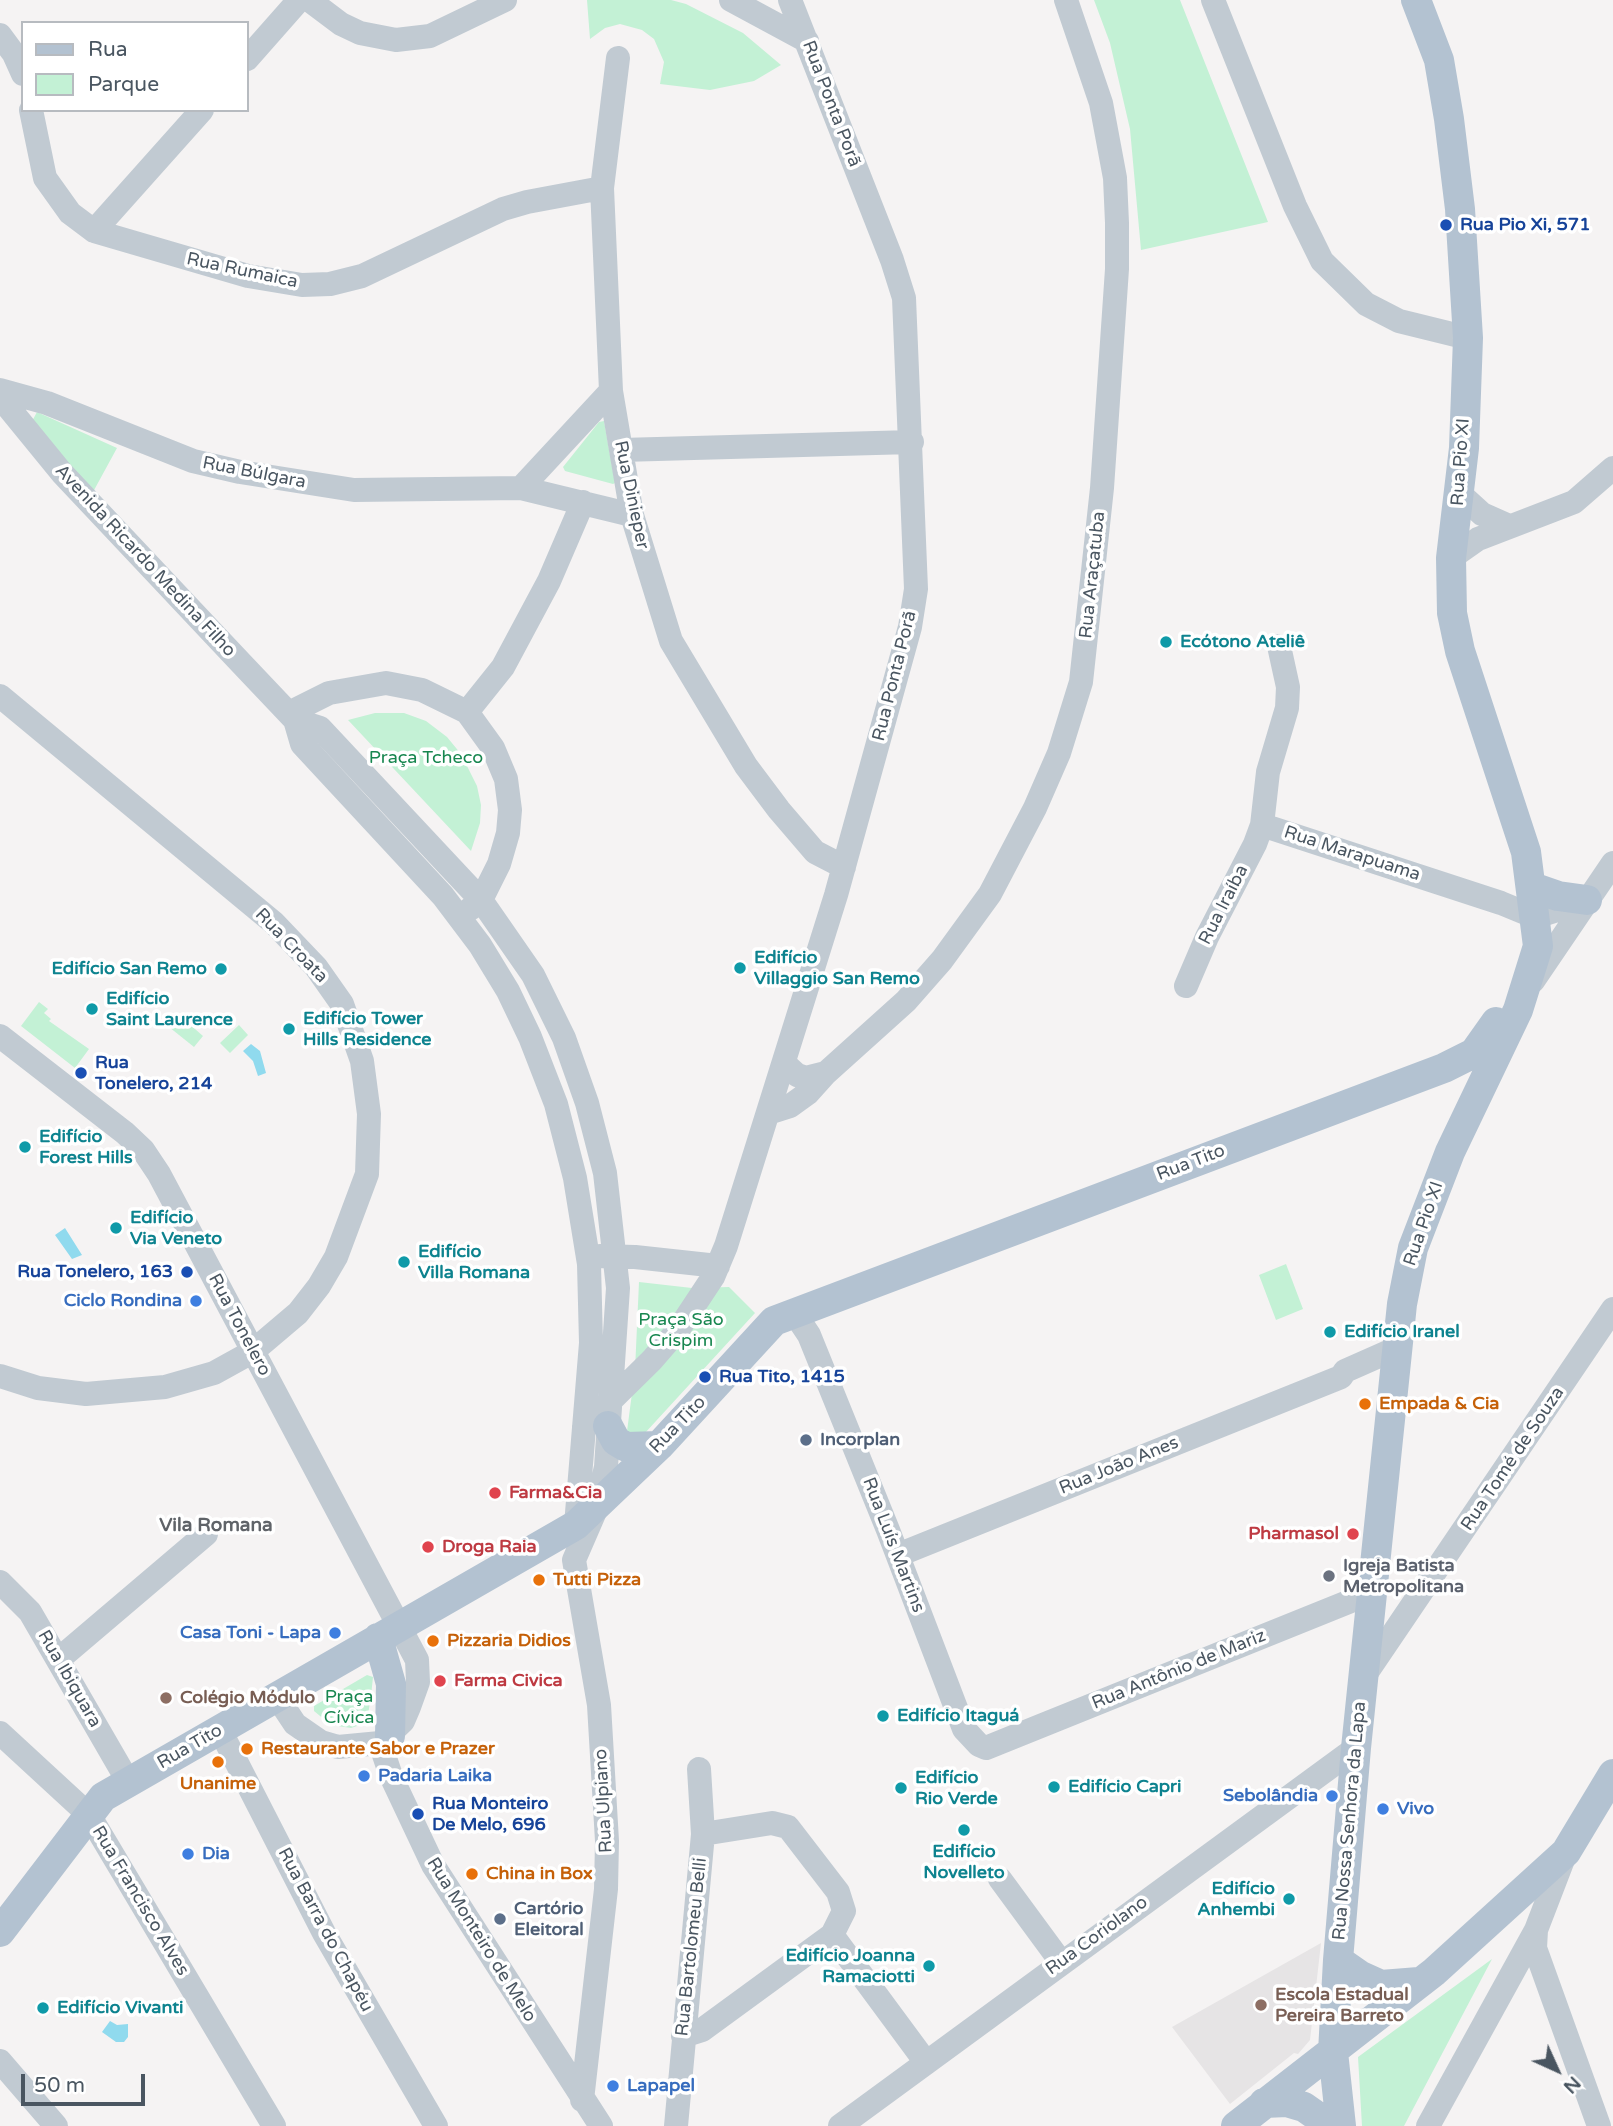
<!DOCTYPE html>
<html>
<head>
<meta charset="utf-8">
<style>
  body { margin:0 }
  #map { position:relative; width:1613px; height:2126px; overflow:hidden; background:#f5f3f3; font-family:"Varela Round",sans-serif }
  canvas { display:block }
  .legend { position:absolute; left:21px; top:21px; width:228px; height:91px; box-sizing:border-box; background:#fff; border:2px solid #b7bbc0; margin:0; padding:9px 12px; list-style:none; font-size:21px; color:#4a5661 }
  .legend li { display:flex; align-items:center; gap:14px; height:35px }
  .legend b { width:35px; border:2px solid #b7bbc0 }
  .north { position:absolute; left:1522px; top:2035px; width:70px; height:70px; -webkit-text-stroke:5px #fff; paint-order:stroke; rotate:135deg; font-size:19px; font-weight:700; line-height:28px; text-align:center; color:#4a5661 }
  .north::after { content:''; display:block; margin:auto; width:24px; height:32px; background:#4a5661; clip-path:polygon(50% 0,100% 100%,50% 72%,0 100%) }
  .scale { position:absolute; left:21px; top:2074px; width:124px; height:32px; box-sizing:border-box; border:4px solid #4a5661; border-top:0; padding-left:9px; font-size:21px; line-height:24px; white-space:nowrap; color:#4a5661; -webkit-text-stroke:5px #fff; paint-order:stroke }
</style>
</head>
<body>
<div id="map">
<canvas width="1613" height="2126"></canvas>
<ul class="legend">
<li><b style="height:9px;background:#b3c2d1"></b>Rua</li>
<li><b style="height:19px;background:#c3f1d5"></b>Parque</li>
</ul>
<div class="north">N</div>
<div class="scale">50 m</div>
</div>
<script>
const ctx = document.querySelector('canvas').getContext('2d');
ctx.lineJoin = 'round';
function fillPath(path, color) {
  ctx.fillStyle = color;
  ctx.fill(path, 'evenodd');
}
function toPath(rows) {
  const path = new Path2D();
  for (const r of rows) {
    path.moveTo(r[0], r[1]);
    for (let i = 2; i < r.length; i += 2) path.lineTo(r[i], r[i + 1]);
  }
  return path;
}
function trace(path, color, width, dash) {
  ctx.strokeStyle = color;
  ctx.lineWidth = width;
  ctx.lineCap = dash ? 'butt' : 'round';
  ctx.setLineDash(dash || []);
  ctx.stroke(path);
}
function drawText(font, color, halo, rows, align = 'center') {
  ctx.font = font + ' "Varela Round",sans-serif';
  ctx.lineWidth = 7;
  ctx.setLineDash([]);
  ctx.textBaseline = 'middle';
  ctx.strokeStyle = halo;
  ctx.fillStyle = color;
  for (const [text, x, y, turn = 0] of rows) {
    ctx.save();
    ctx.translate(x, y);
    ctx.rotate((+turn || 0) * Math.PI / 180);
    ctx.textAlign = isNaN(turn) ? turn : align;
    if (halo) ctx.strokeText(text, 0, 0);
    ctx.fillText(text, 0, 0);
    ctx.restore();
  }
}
fillPath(toPath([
  [1321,1943,1310,2040,1298,2054,1294,2053,1230,2104,1172,2027]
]), '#e6e4e5');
fillPath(toPath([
  [587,0,671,0,686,4,743,33,781,65,754,81,710,90,660,84,664,62,654,39,642,30,620,24,605,28,590,39],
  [1094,0,1180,0,1268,222,1141,250,1130,129,1110,43],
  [37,412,117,448,93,492,30,425],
  [604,421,615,483,613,484,565,471,563,467,599,422],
  [375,713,404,713,426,721,447,737,461,754,477,786,481,805,480,823,471,851,348,720],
  [39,1002,48,1009,44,1013,51,1019,49,1021,89,1049,75,1068,21,1026],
  [179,1015,203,1036,194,1047,169,1027],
  [239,1025,248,1035,230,1053,220,1043],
  [1286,1264,1303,1309,1276,1320,1259,1275],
  [639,1282,692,1288,729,1287,755,1313,645,1433,626,1439,635,1370],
  [367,1675,373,1677,371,1696,368,1715,360,1725,351,1728,331,1725,314,1711,314,1706],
  [1492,1959,1404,2126,1362,2126,1358,2057]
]), '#c3f1d5');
fillPath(toPath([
  [251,1044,260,1051,266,1073,258,1076,253,1061,243,1051],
  [65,1228,82,1255,72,1259,55,1235],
  [110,2021,117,2025,128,2024,128,2037,124,2042,116,2042,102,2032]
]), '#90daee');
trace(toPath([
  [309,0,341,24,360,33,396,40,430,36,505,0],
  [731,0,807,41],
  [1213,0,1295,206,1322,261,1366,304,1399,321,1468,338],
  [0,35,14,54,23,74],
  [618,58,602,188,611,391,632,515,671,641,746,766,779,810,815,852,844,867],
  [247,59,299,0],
  [31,110,45,178,70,213,94,231,248,276,302,285,330,284,362,276,503,209,527,202,602,188],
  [94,231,202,110],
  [0,390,47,403,193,461,240,472,354,490,521,488,632,515],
  [0,397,62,473,240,662,295,720,320,728,481,900,533,975,564,1038,587,1103,605,1173,618,1288,606,1467,597,1507,574,1560,599,1705,607,1841,606,1889,582,2100],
  [621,450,912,442],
  [521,488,611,391],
  [1460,494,1482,514,1509,526],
  [1451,558,1478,539,1574,502,1613,468],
  [0,696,274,923,316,967,342,1004,362,1061,369,1114,367,1174,336,1257,319,1286,298,1313,252,1352,214,1373,165,1387,86,1394,38,1388,0,1376],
  [467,712,503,667,549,581,583,502],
  [289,713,329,693,386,683,422,690,467,712,493,748,506,779,510,810,508,833,499,864,481,900,470,909],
  [295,720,302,744,443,896,480,945,508,991,530,1037,556,1104,575,1178,589,1264,591,1343,576,1525],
  [1262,825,1501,903,1535,917,1586,901],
  [1533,981,1613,863],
  [1186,986,1207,937,1255,844,1262,825,1268,772,1287,708,1288,687,1279,646],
  [0,1036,125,1133,143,1150,159,1174,417,1660,418,1682,409,1707,403,1721,380,1743,338,1747,321,1742,295,1724,277,1697],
  [826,1073,906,1001,942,960,990,894,1035,808,1059,753,1081,682,1102,488,1117,269,1117,223,1115,178,1101,103,1066,0],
  [768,1113,790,1106,808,1093,826,1073,806,1078,797,1075,784,1063],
  [600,1256,635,1257,718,1266],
  [795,1314,809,1335,888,1530,964,1729,979,1745,986,1748,1373,1592],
  [584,1427,652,1360,678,1330,713,1277,726,1246,836,895,910,627,916,589,904,298,892,260,790,0],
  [898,1555,1341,1377,1345,1371,1397,1348],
  [0,1582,30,1612,129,1783],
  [59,1659,206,1534],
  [1363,1678,1613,1309],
  [220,1730,324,1933,436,2126],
  [0,1733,89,1815,274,2126],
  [380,1743,391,1776,433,1865,601,2126],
  [1000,1879,1061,1962],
  [1536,1930,1535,1948,1599,2126],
  [832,1935,925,2061],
  [683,2036,702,2030,832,1935,844,1911,838,1892,788,1827,772,1823,703,1834],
  [0,2061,56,2126],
  [676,2126,703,1834,699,1769],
  [840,2126,1356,1748],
  [1428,2126,1536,1930,1566,1852]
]), '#c1cad2', 24);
trace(toPath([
  [1532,887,1558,896,1587,900],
  [608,1426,616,1441,626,1447,659,1446],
  [378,1638,391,1684,390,1736],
  [0,1932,103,1797,576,1525,659,1446,774,1321,1444,1068,1474,1053,1496,1022],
  [1338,1960,1361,1976,1381,1985,1419,1982],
  [1264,2103,1287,2102,1304,2107,1331,2126],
  [1236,2126,1434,1972,1566,1852,1613,1774],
  [1341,2126,1333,2052,1338,1960,1356,1748,1402,1304,1413,1248,1450,1152,1518,1010,1538,946,1526,852,1460,651,1452,613,1451,558,1464,448,1468,338,1460,209,1449,119,1439,60,1416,0]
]), '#b3c2d1', 30);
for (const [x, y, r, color] of [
  [1446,225,7,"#1a4fb4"],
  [1166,642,7,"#0f9aa8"],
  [740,968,7,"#0f9aa8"],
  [221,969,7,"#0f9aa8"],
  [92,1009,7,"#0f9aa8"],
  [289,1029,7,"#0f9aa8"],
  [81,1073,7,"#1a4fb4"],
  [25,1147,7,"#0f9aa8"],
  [116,1228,7,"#0f9aa8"],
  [404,1262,7,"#0f9aa8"],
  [187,1272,7,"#1a4fb4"],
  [196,1301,7,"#3f7fe0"],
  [1330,1332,7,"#0f9aa8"],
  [705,1377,7,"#1a4fb4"],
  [1365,1404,7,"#e8710a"],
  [806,1440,7,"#5c6f8a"],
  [495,1493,7,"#e0444e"],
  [1353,1534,7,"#e0444e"],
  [428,1547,7,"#e0444e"],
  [1329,1576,7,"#6b7280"],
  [539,1580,7,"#e8710a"],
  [335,1633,7,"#3f7fe0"],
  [433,1641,7,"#e8710a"],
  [440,1681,7,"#e0444e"],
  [166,1698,7,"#8d6e63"],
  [883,1716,7,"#0f9aa8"],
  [247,1749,7,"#e8710a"],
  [218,1762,7,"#e8710a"],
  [364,1776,7,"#3f7fe0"],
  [1054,1787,7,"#0f9aa8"],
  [901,1788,7,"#0f9aa8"],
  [1332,1796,7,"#3f7fe0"],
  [1383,1809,7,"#3f7fe0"],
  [418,1814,7,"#1a4fb4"],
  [964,1830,7,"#0f9aa8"],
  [188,1854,7,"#3f7fe0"],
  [472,1874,7,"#e8710a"],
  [1289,1899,7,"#0f9aa8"],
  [500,1919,7,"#5c6f8a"],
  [929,1966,7,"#0f9aa8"],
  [1261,2005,7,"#8d6e63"],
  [43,2008,7,"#0f9aa8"],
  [613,2086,7,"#3f7fe0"]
]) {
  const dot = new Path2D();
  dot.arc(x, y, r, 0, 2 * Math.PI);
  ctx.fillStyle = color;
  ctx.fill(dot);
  trace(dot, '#fff', 2.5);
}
drawText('18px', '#4a5661', '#fff', [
  ["Rua Ponta Porã",831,104,69],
  ["Rua Rumaica",242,271,12],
  ["Rua Pio XI",1461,462,-86],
  ["Rua Búlgara",254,473,11],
  ["Rua Dinieper",631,495,78],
  ["Avenida Ricardo Medina Filho",145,561,47],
  ["Rua Araçatuba",1093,575,-84],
  ["Rua Ponta Porã",895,676,-76],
  ["Rua Marapuama",1352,854,18],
  ["Rua Iraíba",1224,905,-63],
  ["Rua Croata",291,946,46],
  ["Rua Tito",1191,1163,-21],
  ["Rua Pio XI",1424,1224,-71],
  ["Rua Tonelero",239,1325,62],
  ["Rua Tito",678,1425,-46],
  ["Rua Tomé de Souza",1513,1459,-56],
  ["Rua João Anes",1119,1466,-22],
  ["Rua Luís Martins",893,1545,69],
  ["Rua Antônio de Mariz",1179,1670,-22],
  ["Rua Ibiquara",69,1679,60],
  ["Rua Tito",190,1747,-30],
  ["Rua Ulpiano",604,1801,-93],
  ["Rua Nossa Senhora da Lapa",1350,1821,-85],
  ["Rua Francisco Alves",140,1901,59],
  ["Rua Barra do Chapéu",325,1930,62],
  ["Rua Coriolano",1097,1936,-36],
  ["Rua Monteiro de Melo",481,1940,58],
  ["Rua Bartolomeu Belli",692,1947,-84]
]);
drawText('bold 18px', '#164399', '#fff', [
  ["Rua Pio Xi, 571",1460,225],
  ["Rua",95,1063],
  ["Tonelero, 214",95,1084],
  ["Rua Tonelero, 163",173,1272,"right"],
  ["Rua Tito, 1415",719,1377],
  ["Rua Monteiro",432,1804],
  ["De Melo, 696",432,1825]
], 'left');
drawText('bold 18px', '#0d838f', '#fff', [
  ["Ecótono Ateliê",1180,642],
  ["Edifício",754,958],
  ["Villaggio San Remo",754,979],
  ["Edifício San Remo",207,969,"right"],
  ["Edifício",106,999],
  ["Saint Laurence",106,1020],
  ["Edifício Tower",303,1019],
  ["Hills Residence",303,1040],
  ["Edifício",39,1137],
  ["Forest Hills",39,1158],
  ["Edifício",130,1218],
  ["Via Veneto",130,1239],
  ["Edifício",418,1252],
  ["Villa Romana",418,1273],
  ["Edifício Iranel",1344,1332],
  ["Edifício Itaguá",897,1716],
  ["Edifício",915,1778],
  ["Rio Verde",915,1799],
  ["Edifício Capri",1068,1787],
  ["Edifício",964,1852,"center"],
  ["Novelleto",964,1873,"center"],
  ["Edifício",1275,1889,"right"],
  ["Anhembi",1275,1910,"right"],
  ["Edifício Joanna",915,1956,"right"],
  ["Ramaciotti",915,1977,"right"],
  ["Edifício Vivanti",57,2008]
], 'left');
drawText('18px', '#17864f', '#fff', [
  ["Praça Tcheco",426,758],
  ["Praça São",681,1320],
  ["Crispim",681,1341],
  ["Praça",349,1697],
  ["Cívica",349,1718]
]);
drawText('bold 18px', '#366cbe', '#fff', [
  ["Ciclo Rondina",182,1301,"right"],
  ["Casa Toni - Lapa",321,1633,"right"],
  ["Padaria Laika",378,1776],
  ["Sebolândia",1318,1796,"right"],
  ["Vivo",1397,1809],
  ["Dia",202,1854],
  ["Lapapel",627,2086]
], 'left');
drawText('bold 18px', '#c56008', '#fff', [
  ["Empada & Cia",1379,1404],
  ["Tutti Pizza",553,1580],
  ["Pizzaria Didios",447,1641],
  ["Restaurante Sabor e Prazer",261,1749],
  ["Unanime",218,1784,"center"],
  ["China in Box",486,1874]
], 'left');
drawText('bold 18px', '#4e5e75', '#fff', [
  ["Incorplan",820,1440],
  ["Cartório",514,1909],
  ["Eleitoral",514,1930]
], 'left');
drawText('bold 18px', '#be3a42', '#fff', [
  ["Farma&Cia",509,1493],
  ["Pharmasol",1339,1534,"right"],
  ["Droga Raia",442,1547],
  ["Farma Civica",454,1681]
], 'left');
drawText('bold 18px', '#5b616d', '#fff', [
  ["Igreja Batista",1343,1566],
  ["Metropolitana",1343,1587]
], 'left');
drawText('bold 18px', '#785e54', '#fff', [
  ["Colégio Módulo",180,1698],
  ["Escola Estadual",1275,1995],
  ["Pereira Barreto",1275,2016]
], 'left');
drawText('bold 19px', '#5f6368', '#fff', [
  ["Vila Romana",216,1526]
]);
</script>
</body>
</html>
